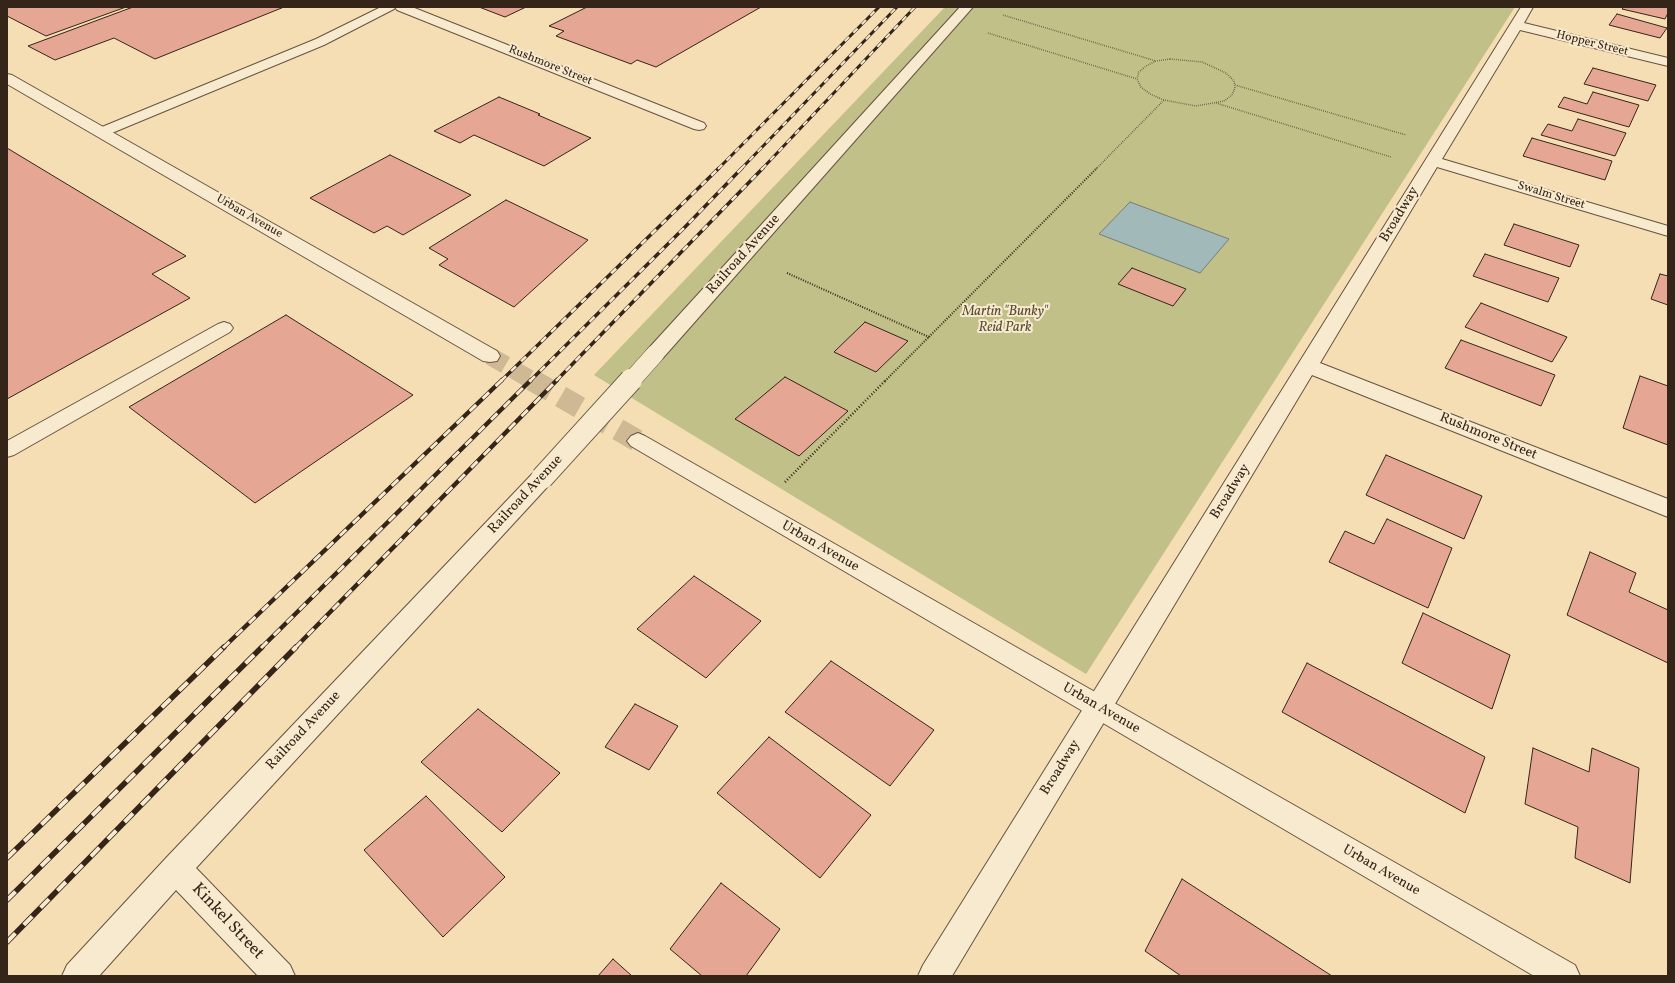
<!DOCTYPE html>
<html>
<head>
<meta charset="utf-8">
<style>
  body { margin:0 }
  #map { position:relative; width:1675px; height:983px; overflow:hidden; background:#f5deb3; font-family:Vollkorn,serif }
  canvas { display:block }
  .frame { position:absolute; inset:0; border:8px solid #352519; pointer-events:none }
</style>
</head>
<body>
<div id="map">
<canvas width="1675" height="983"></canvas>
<div class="frame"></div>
</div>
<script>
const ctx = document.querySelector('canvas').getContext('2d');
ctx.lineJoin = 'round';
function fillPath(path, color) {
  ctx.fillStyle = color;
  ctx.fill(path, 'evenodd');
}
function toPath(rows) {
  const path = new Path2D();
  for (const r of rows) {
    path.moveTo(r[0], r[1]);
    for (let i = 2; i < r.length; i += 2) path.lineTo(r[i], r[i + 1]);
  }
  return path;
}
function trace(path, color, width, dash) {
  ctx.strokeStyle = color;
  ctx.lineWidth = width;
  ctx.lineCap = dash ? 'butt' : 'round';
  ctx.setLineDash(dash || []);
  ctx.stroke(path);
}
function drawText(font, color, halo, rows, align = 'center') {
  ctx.font = font + ' Vollkorn,serif';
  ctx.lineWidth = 4;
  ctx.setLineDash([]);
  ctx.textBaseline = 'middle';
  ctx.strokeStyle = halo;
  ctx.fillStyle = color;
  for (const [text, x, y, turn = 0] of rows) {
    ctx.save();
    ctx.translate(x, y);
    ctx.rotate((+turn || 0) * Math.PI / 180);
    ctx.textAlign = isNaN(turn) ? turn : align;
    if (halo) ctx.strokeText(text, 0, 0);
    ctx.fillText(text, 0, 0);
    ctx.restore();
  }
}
fillPath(toPath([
  [945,7,1515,7,1086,674,594,375]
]), '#c1c089');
const water = toPath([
  [1130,202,1229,239,1200,273,1099,234,1130,202]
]);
fillPath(water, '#a1b9b8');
trace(water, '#767e78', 1);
const building = toPath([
  [7,7,126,7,46,36,7,16,7,7],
  [133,7,284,7,155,59,114,38,55,60,28,46,133,7],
  [479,7,526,7,505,17,479,7],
  [587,7,761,7,656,67,637,60,631,64,556,36,564,31,549,26,587,7],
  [1624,7,1668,7,1668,13,1665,19,1622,9,1624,7],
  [1617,14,1667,28,1660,38,1609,25,1617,14],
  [1593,68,1656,85,1648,101,1584,84,1593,68],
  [1593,92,1639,105,1629,127,1558,107,1564,97,1587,104,1593,92],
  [499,97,540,114,538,115,591,138,544,166,474,135,460,143,434,131,499,97],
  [1578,119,1626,133,1615,156,1541,135,1548,124,1572,131,1578,119],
  [1532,138,1612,161,1605,180,1523,156,1532,138],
  [7,148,186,256,152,274,190,298,7,399,7,148],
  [390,155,471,195,403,235,387,226,374,233,310,198,390,155],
  [506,200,588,240,514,307,439,265,448,259,429,248,506,200],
  [1514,224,1579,245,1570,267,1504,245,1514,224],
  [1485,254,1559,278,1548,302,1473,276,1485,254],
  [1132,268,1186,289,1173,306,1118,284,1132,268],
  [1660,274,1668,276,1668,305,1651,299,1660,274],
  [1481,303,1567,337,1552,362,1465,327,1481,303],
  [286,315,413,395,255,503,129,407,286,315],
  [865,322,908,341,876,372,834,352,865,322],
  [1461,340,1555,375,1541,406,1445,368,1461,340],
  [1640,376,1668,386,1668,445,1623,428,1640,376],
  [785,377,848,411,799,456,735,419,785,377],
  [1386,455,1482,496,1464,539,1366,495,1386,455],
  [1387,519,1452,548,1428,608,1329,562,1345,531,1374,544,1387,519],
  [1590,552,1636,573,1629,592,1668,610,1668,663,1567,615,1590,552],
  [694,576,761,621,706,678,637,629,694,576],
  [1423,613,1510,655,1492,709,1402,663,1423,613],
  [831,661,934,730,890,786,785,712,831,661],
  [1307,663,1485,757,1465,813,1282,712,1307,663],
  [635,704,678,726,649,770,605,747,635,704],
  [478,709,560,773,502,832,421,762,478,709],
  [769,737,871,815,820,878,717,793,769,737],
  [1533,748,1589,772,1592,748,1639,768,1630,883,1575,858,1578,827,1525,804,1533,748],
  [426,796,505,877,443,937,364,850,426,796],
  [1182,879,1332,976,1181,976,1145,951,1182,879],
  [721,883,780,929,746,976,702,976,670,949,721,883],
  [613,959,632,976,598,976,613,959]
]);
fillPath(building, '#e5a693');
trace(building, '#352519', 1);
trace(toPath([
  [490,356,533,381]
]), '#cfb994', 18, [18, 9]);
trace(toPath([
  [532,380,638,441]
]), '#cfb994', 22, [22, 11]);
const service = toPath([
  [381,7,396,7,394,9,324,45,107,135,102,136,97,135,95,132,97,129,316,39,381,7],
  [224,322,230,324,233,328,230,332,14,455,7,457,7,441,218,324,224,322]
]);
const minor = toPath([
  [395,7,412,7,704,123,706,126,704,129,699,130,694,129,397,10,395,7],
  [960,7,973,7,662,359,655,360,648,359,645,354,648,349,960,7],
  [1521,7,1533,7,1524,23,1668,58,1668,66,1520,30,1442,159,1668,226,1668,236,1437,167,1320,363,1668,499,1668,517,1312,375,952,976,918,976,923,965,1521,7],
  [542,470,550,472,553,478,550,484,196,868,290,965,295,976,258,976,176,890,99,976,62,976,67,965,166,858,534,472,542,470]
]);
const tertiary = toPath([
  [7,74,12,75,497,351,500,356,497,361,490,362,483,361,7,84,7,74],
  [638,433,645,436,1575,965,1580,976,1534,976,631,446,627,441,631,436,638,433]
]);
trace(service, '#655340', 2);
trace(minor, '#655340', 2);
trace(tertiary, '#655340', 2);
trace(toPath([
  [1003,15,1156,61],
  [988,33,1137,79],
  [1170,59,1202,62,1226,73,1234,81,1235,88,1232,95,1224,101,1196,106,1164,100,1150,94,1141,87,1137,79,1139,72,1146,66,1156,61,1170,59],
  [1235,85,1406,135],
  [1216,103,1391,157],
  [1096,169,1164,100]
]), '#352519', 1.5, [0.5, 1.5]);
trace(toPath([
  [787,273,929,337],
  [885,381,1097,168]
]), '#352519', 2, [1, 1.5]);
trace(toPath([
  [785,482,886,380]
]), '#352519', 2.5, [1, 2]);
fillPath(service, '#f8eace');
fillPath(minor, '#f8eace');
fillPath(tertiary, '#f8eace');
const railFar3 = toPath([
  [718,169,879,7],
  [741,169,897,7],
  [762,169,915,7]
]);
const railFar2 = toPath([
  [501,381,719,168],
  [530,381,686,226,742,168],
  [556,381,763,168]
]);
const railFar1 = toPath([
  [223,648,502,380],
  [261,648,531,380],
  [295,648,557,380]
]);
const rail = toPath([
  [7,858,224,647],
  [7,900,262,647],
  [7,942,296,647]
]);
trace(railFar3, '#352519', 3);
trace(railFar2, '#352519', 3.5);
trace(railFar1, '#352519', 4.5);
trace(rail, '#352519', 5.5);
trace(railFar3, '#f8eace', 2, [6]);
trace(railFar2, '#f8eace', 2.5, [7]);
trace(railFar1, '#f8eace', 3, [9]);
trace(rail, '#f8eace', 4, [12]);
const minorBridgeFar1 = toPath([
  [631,381,655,354]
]);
const minorBridge = toPath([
  [542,478,631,380]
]);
trace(minorBridgeFar1, '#655340', 19, []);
trace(minorBridge, '#655340', 24, []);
trace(minorBridgeFar1, '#f8eace', 18);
trace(minorBridge, '#f8eace', 22);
drawText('12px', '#352519', '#f8eace', [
  ["Hopper Street",1592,44,14],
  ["Rushmore Street",550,66,22],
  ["Swalm Street",1551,196,17],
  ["Urban Avenue",249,217,30]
]);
drawText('14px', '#352519', '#f8eace', [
  ["Broadway",1400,215,-59],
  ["Railroad Avenue",744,255,-48],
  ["Rushmore Street",1488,437,22],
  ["Broadway",1231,492,-58],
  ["Railroad Avenue",526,495,-47],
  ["Urban Avenue",820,547,30],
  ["Urban Avenue",1101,709,30],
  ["Railroad Avenue",304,731,-47],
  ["Broadway",1061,768,-58],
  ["Urban Avenue",1381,871,30]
]);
drawText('italic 14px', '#584c35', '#f8eace', [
  ["Martin \"Bunky\"",1005,312],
  ["Reid Park",1005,328]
]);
drawText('17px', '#352519', '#f8eace', [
  ["Kinkel Street",227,922,47]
]);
</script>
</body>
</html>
